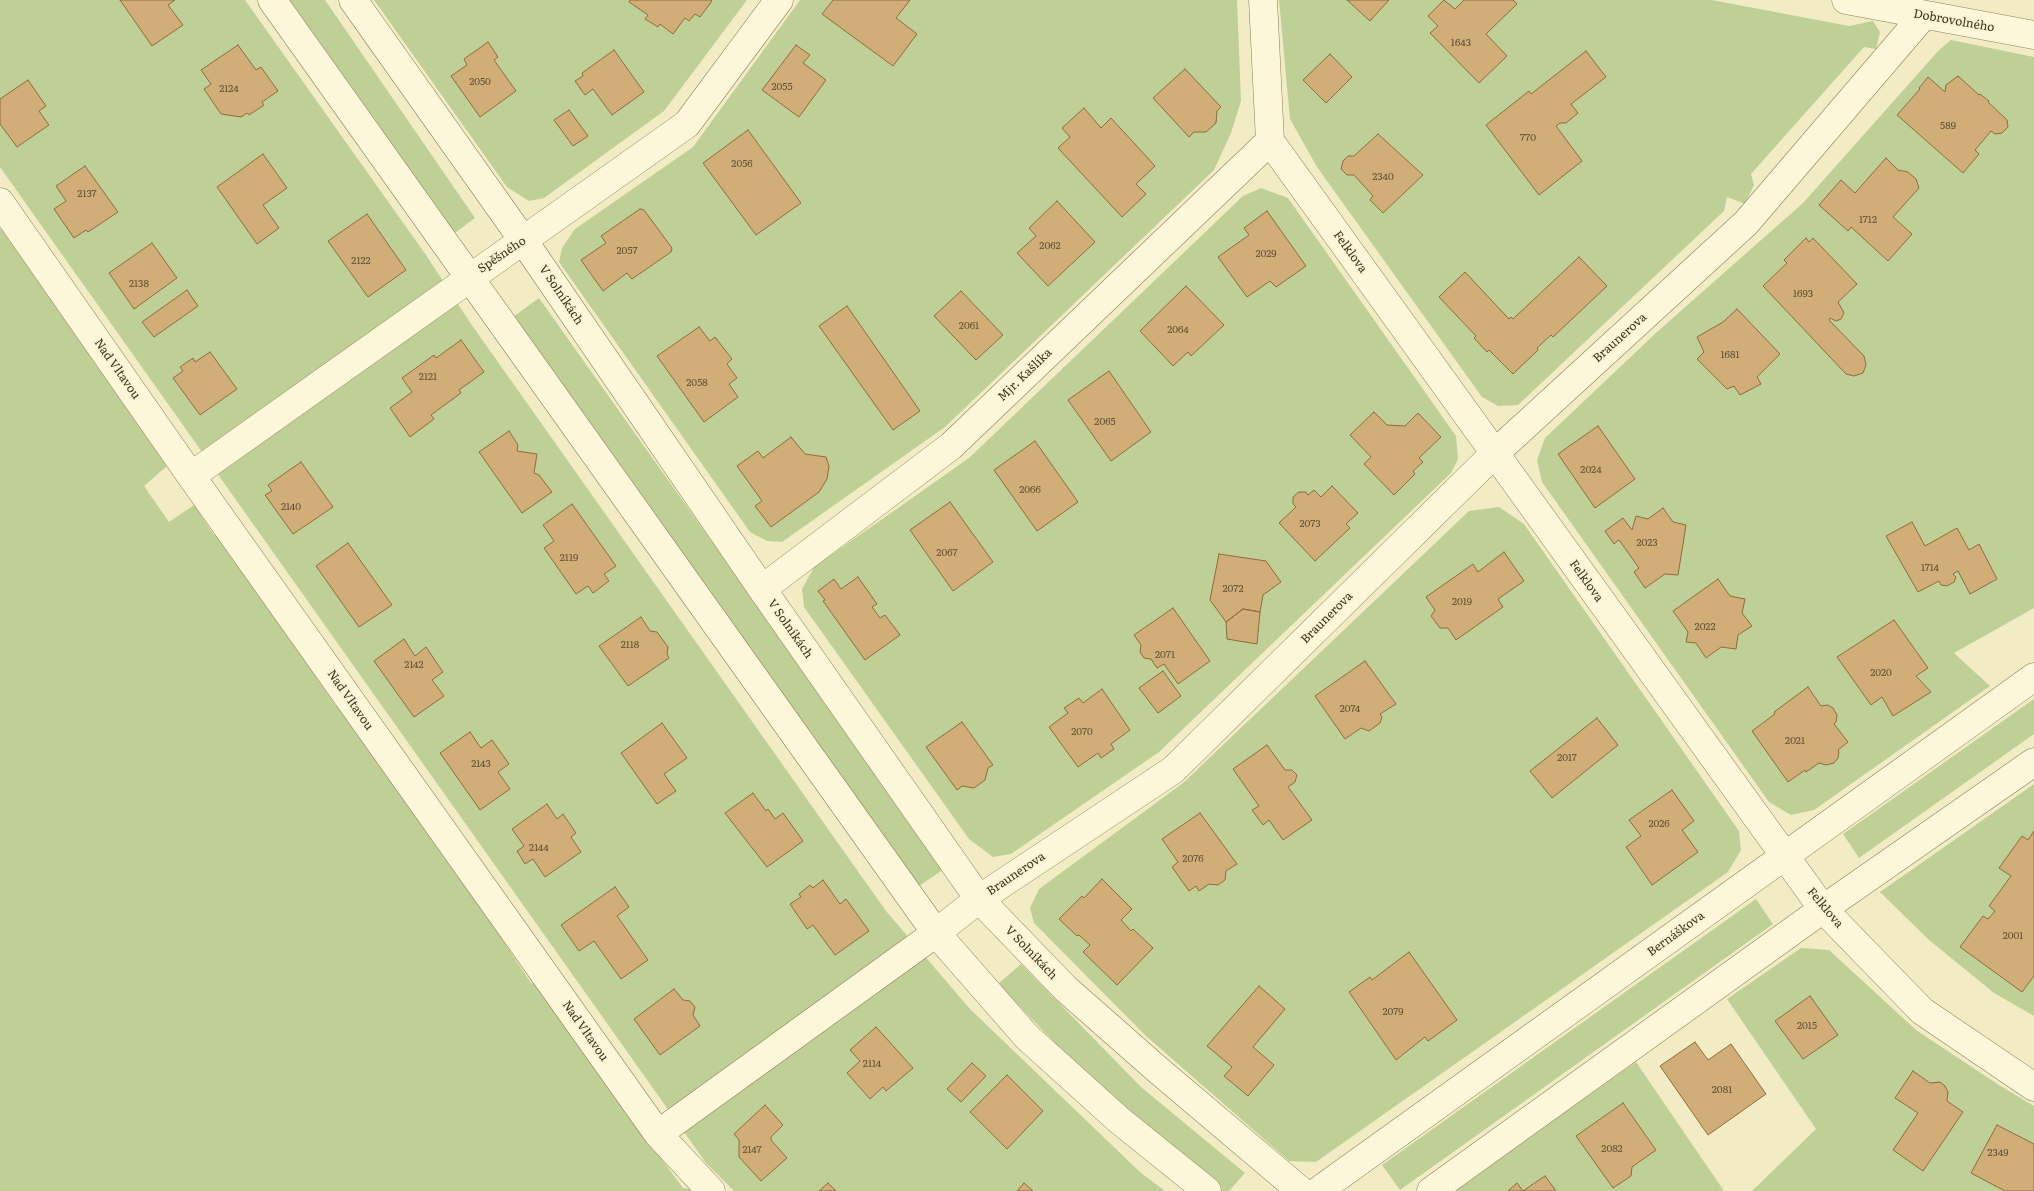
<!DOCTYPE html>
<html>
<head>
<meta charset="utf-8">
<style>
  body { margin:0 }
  canvas { display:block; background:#f1ecc4 }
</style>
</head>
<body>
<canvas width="2034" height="1191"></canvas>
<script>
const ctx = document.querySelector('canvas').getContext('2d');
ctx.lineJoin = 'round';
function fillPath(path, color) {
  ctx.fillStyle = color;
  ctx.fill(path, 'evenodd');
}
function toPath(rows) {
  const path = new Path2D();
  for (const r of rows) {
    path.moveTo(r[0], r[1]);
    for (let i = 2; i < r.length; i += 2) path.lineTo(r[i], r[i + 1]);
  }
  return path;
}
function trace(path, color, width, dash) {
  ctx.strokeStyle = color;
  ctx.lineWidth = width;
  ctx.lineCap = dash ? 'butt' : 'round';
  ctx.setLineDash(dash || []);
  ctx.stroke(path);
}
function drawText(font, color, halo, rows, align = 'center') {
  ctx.font = font + ' Literata,serif';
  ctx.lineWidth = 4;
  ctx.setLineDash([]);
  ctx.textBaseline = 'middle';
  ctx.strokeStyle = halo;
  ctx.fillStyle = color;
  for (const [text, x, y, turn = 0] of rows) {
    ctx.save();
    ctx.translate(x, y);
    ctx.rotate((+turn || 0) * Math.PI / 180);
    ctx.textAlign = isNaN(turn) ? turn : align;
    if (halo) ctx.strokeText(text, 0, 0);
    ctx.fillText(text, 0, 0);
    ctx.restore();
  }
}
fillPath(toPath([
  [0,0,245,0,426,255,469,321,886,911,970,1009,1141,1173,1165,1191,734,1191,706,1163,0,167],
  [289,0,325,0,475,218,452,235],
  [374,0,747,0,664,111,544,198,529,201,507,187],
  [800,0,1237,0,1241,101,1231,133,1214,170,945,427,782,542,767,541,750,532,559,262,562,248,575,229,693,147],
  [1279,0,1712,0,1849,26,1873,21,1880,32,1876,49,1864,47,1751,174,1754,185,1745,204,1727,197,1724,211,1518,405,1498,406,1482,397,1317,167,1290,119],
  [1951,40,2034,57,2034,608,1954,653,1990,686,1814,810,1791,815,1769,802,1542,482,1537,460,1545,438,1657,332,1803,203,1939,50],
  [1261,188,1288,198,1456,436,1458,459,1451,473,1159,752,1011,854,993,857,969,839,804,607,802,589,814,567,969,458,1243,196],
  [0,229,12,232,167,466,144,486,169,522,194,505,214,535,226,534,314,663,314,674,336,706,351,709,488,902,488,918,531,983,550,988,613,1093,683,1188,695,1189,697,1191,0,1191],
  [539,298,944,869,919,886,513,317],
  [1499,507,1524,524,1739,831,1741,850,1728,872,1316,1162,1289,1161,1146,1036,1034,923,1030,908,1039,889,1183,783,1469,511],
  [2034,699,2034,734,1859,858,1843,834],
  [2034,784,2034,1016,1994,993,1929,940,1880,892],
  [1756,899,1773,924,1400,1190,1382,1165],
  [1801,948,1829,950,1916,1030,1999,1085,2034,1106,2034,1191,1752,1191,1816,1129,1727,999],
  [1021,964,1141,1087,1245,1173,1229,1191,1222,1191,1118,1108,998,984],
  [1636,1062,1724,1191,1452,1191]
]), '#bfd097');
const building = toPath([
  [120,0,175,0,168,5,183,25,152,46,120,0],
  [630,0,710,0,712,1,700,17,695,14,689,21,685,18,673,34,660,24,658,27,645,19,648,15,629,2,630,0],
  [833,0,910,0,896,18,917,34,893,66,822,14,833,0],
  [1347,0,1389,0,1370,21,1347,0],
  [1444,0,1455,9,1464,0,1513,0,1517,4,1486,34,1507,56,1479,83,1430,33,1438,26,1428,16,1444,0],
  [488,42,498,57,494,60,516,91,480,117,451,76,467,65,464,59,488,42],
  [238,45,256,70,261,67,278,91,262,102,264,105,249,115,247,113,241,117,221,114,204,89,211,84,201,70,238,45],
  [796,45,810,55,803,63,826,80,799,117,762,90,796,45],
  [614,50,644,92,612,115,593,89,585,95,575,81,583,76,582,73,614,50],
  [1586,51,1606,77,1571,104,1578,113,1566,123,1560,123,1556,126,1582,161,1539,195,1486,125,1529,91,1531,94,1586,51],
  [1330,54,1352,77,1326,103,1303,80,1330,54],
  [1185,69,1221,107,1217,111,1216,123,1206,132,1194,132,1189,137,1153,98,1185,69],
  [1958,76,1979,95,1980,94,1989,101,1988,102,2007,120,2008,127,2002,133,1995,134,1991,131,1975,150,1979,154,1963,173,1897,115,1920,89,1919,88,1928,77,1945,92,1946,85,1958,76],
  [28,80,46,106,39,111,49,125,17,147,0,124,0,99,28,80],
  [1084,108,1101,128,1111,118,1155,166,1136,184,1146,194,1122,217,1058,148,1070,137,1062,128,1084,108],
  [569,110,588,136,573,146,554,120,569,110],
  [748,130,801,203,756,235,703,163,748,130],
  [1378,134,1423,175,1383,213,1370,200,1373,196,1354,175,1347,175,1341,169,1343,161,1348,156,1354,156,1378,134],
  [263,154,287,188,263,205,279,228,257,244,217,187,263,154],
  [1886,158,1898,170,1908,172,1916,179,1919,188,1893,217,1912,234,1888,261,1851,227,1848,231,1819,205,1841,180,1855,193,1886,158],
  [85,166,118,212,88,232,86,230,74,238,54,209,66,201,56,186,85,166],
  [1057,201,1095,242,1048,286,1017,253,1036,236,1029,228,1057,201],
  [640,209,644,210,672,248,671,252,632,279,627,273,603,291,581,260,606,243,601,236,640,209],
  [1267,211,1306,266,1276,287,1270,281,1247,297,1218,257,1249,235,1244,228,1267,211],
  [367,214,406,270,368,297,328,241,367,214],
  [1806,238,1809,242,1813,238,1857,284,1838,302,1844,313,1841,319,1836,321,1830,318,1829,320,1864,356,1866,365,1863,373,1854,376,1846,374,1763,286,1787,263,1784,260,1806,238],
  [152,243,177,278,134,309,109,273,152,243],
  [1579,257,1607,286,1553,337,1551,335,1537,348,1538,350,1513,374,1489,350,1487,352,1474,338,1476,336,1439,297,1465,272,1509,319,1511,317,1513,319,1579,257],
  [1186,286,1224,325,1191,356,1188,352,1173,366,1140,331,1186,286],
  [187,290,198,306,154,337,142,322,187,290],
  [961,291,1003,335,976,360,934,316,961,291],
  [847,306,920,411,893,430,819,326,847,306],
  [1737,309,1780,354,1757,377,1761,384,1740,395,1734,386,1727,389,1697,359,1704,352,1697,337,1723,322,1737,309],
  [699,327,710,341,715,337,732,359,727,364,737,378,729,384,738,397,704,422,657,356,699,327],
  [461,340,484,372,459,390,461,393,431,415,434,419,410,437,390,408,412,392,402,378,434,355,436,358,461,340],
  [210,352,237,389,200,415,173,378,183,371,180,367,193,358,195,362,210,352],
  [1109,371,1151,432,1111,461,1068,400,1109,371],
  [1374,412,1387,425,1405,426,1418,413,1441,437,1419,458,1423,462,1413,471,1415,474,1394,495,1364,464,1371,457,1350,435,1374,412],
  [1598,426,1635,479,1595,508,1558,454,1598,426],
  [509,431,518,445,517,451,537,454,534,473,539,475,552,492,522,513,479,452,509,431],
  [791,437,805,454,826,457,829,466,827,479,819,492,771,527,755,506,762,501,737,466,758,451,763,458,791,437],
  [1035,441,1078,502,1037,531,994,470,1035,441],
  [301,462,333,507,293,534,265,495,272,491,268,485,301,462],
  [1332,486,1358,513,1346,524,1350,528,1315,561,1279,523,1296,507,1293,504,1293,497,1299,492,1306,492,1308,495,1314,490,1321,497,1332,486],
  [950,502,993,562,953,591,910,530,950,502],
  [572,504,616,566,604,574,609,581,593,593,588,586,576,594,544,548,554,541,543,525,572,504],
  [1663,508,1673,522,1686,525,1678,575,1665,574,1645,588,1634,572,1639,568,1619,540,1614,544,1605,531,1623,518,1632,530,1636,516,1648,519,1663,508],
  [1912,522,1925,546,1957,528,1969,550,1979,544,1997,579,1970,594,1958,571,1953,574,1956,577,1954,582,1947,586,1941,585,1939,581,1918,592,1886,536,1912,522],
  [348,543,392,605,359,627,316,566,348,543],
  [1504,552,1524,581,1498,599,1503,607,1456,640,1448,628,1440,628,1431,616,1435,610,1426,597,1473,564,1478,572,1504,552],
  [1219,554,1266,561,1281,582,1263,595,1260,612,1243,609,1226,622,1210,600,1219,554],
  [858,577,877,604,872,607,880,618,885,615,900,635,865,660,823,601,825,600,818,591,834,579,841,589,858,577],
  [1718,579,1730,596,1745,599,1742,613,1752,626,1738,635,1736,649,1721,647,1706,658,1696,643,1686,642,1688,632,1673,611,1718,579],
  [1173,608,1210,661,1178,684,1164,664,1157,668,1151,659,1144,658,1140,652,1141,645,1134,635,1173,608],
  [1243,609,1260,612,1257,644,1227,639,1226,622,1243,609],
  [641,617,650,631,657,632,668,647,667,654,669,658,628,686,599,646,641,617],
  [1894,620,1928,668,1916,676,1931,692,1893,716,1882,697,1871,705,1837,657,1894,620],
  [404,639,415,656,426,647,443,672,432,680,444,696,414,717,374,661,404,639],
  [1365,661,1396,704,1380,714,1382,717,1380,723,1369,731,1361,728,1345,739,1315,696,1365,661],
  [1163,671,1181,696,1158,713,1139,688,1163,671],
  [1808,687,1821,706,1828,705,1833,708,1837,715,1836,722,1834,724,1848,742,1838,750,1839,752,1838,758,1834,763,1826,765,1819,763,1806,772,1805,770,1788,782,1752,731,1775,714,1774,712,1808,687],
  [1102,689,1130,730,1111,744,1114,749,1101,758,1098,753,1078,767,1049,727,1068,713,1064,708,1079,698,1083,703,1102,689],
  [1597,718,1618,745,1552,798,1530,771,1597,718],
  [962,722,993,765,988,768,985,780,974,788,962,786,957,790,926,747,962,722],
  [662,723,687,758,664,774,676,791,657,804,621,753,662,723],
  [470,732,481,748,492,740,509,764,498,772,510,789,480,810,440,753,470,732],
  [1267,745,1285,770,1292,770,1297,775,1295,782,1288,787,1312,820,1283,840,1269,820,1263,825,1252,810,1259,806,1233,769,1267,745],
  [1672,790,1694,821,1682,830,1698,852,1652,885,1626,847,1641,836,1629,820,1672,790],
  [753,793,766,811,768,809,775,819,783,813,803,841,767,867,725,813,753,793],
  [547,804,557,819,563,814,576,833,571,837,581,852,545,877,533,859,525,864,517,851,524,846,512,829,547,804],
  [1200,813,1237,864,1226,871,1225,880,1218,885,1209,884,1199,891,1196,886,1189,891,1172,867,1178,862,1162,839,1200,813],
  [2034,831,2034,976,2022,992,1960,947,1983,916,1988,919,1995,911,1989,906,2011,876,1999,868,2022,836,2028,840,2034,831],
  [1102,879,1132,909,1121,920,1131,931,1133,929,1153,948,1117,985,1083,952,1090,945,1079,935,1077,936,1059,919,1082,896,1084,898,1102,879],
  [823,880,840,904,846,899,869,931,835,955,813,925,807,929,790,904,801,897,799,894,810,885,813,888,823,880],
  [615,887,629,907,617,916,648,960,621,979,594,941,579,951,561,925,615,887],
  [1409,952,1457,1020,1428,1041,1425,1037,1396,1060,1349,992,1370,977,1372,980,1409,952],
  [1259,986,1285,1009,1253,1047,1274,1065,1248,1096,1224,1076,1232,1067,1207,1046,1259,986],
  [674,989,683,1000,690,1001,695,1007,693,1015,700,1026,660,1055,634,1019,674,989],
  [1810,996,1838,1035,1803,1059,1775,1021,1810,996],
  [876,1027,913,1068,886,1091,883,1087,870,1099,847,1073,860,1061,850,1050,876,1027],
  [1695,1042,1708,1060,1731,1044,1766,1094,1708,1135,1660,1066,1695,1042],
  [972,1063,986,1076,961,1102,947,1089,972,1063],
  [1913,1071,1930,1083,1940,1082,1945,1086,1948,1092,1947,1101,1963,1112,1923,1171,1893,1150,1918,1113,1895,1098,1913,1071],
  [1007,1075,1043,1111,1007,1149,970,1112,1007,1075],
  [1623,1103,1656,1150,1632,1167,1631,1176,1613,1188,1576,1136,1623,1103],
  [765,1105,783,1125,771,1137,771,1140,787,1158,761,1181,739,1157,739,1140,734,1134,765,1105],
  [1997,1125,2034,1144,2034,1191,2005,1191,1971,1173,1997,1125],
  [1545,1176,1556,1191,1508,1191,1517,1183,1523,1191,1545,1176],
  [828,1183,836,1191,819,1191,828,1183],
  [1024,1183,1033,1191,1017,1191,1024,1183]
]);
fillPath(building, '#d1ae78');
trace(building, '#8e6c3e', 1);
const minor = toPath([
  [272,0,936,933,1027,1037,1119,1120,1207,1191],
  [353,0,523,240,762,589,979,899,1066,989,1158,1070,1301,1191],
  [1263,0,1270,141,1823,909,1922,1011,2034,1087],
  [1846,0,2034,35],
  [0,202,191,476,658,1134,711,1191],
  [191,476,687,124,779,0],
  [762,589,951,446,1270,141],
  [658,1134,936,933,979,899,1173,770,1494,454,1746,223,1923,16],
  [1318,1191,2034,677],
  [1431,1191,1823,909,2034,762]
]);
trace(minor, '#8d7e59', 29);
trace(minor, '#fbf7d8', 28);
drawText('10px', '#615134', null, [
  ["1643",1461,43],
  ["2050",480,82],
  ["2055",782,87],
  ["2124",229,89],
  ["589",1948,126],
  ["770",1528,138],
  ["2056",742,164],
  ["2340",1383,177],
  ["2137",87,194],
  ["1712",1868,220],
  ["2062",1050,246],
  ["2057",627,251],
  ["2029",1266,254],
  ["2122",361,261],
  ["2138",139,284],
  ["1693",1803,294],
  ["2061",969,326],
  ["2064",1178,330],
  ["1681",1730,355],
  ["2121",428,377],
  ["2058",697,383],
  ["2065",1105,422],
  ["2024",1591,470],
  ["2066",1030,490],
  ["2140",291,507],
  ["2073",1310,524],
  ["2023",1647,543],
  ["2067",947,553],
  ["2119",569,558],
  ["1714",1930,568],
  ["2072",1233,589],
  ["2019",1462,602],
  ["2022",1705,627],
  ["2118",630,645],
  ["2071",1165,655],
  ["2142",414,665],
  ["2020",1881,673],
  ["2074",1350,709],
  ["2070",1082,732],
  ["2021",1795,741],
  ["2017",1567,758],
  ["2143",481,764],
  ["2026",1659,824],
  ["2144",539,848],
  ["2076",1193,859],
  ["2001",2013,936],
  ["2079",1393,1012],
  ["2015",1807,1026],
  ["2114",872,1064],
  ["2081",1722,1090],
  ["2082",1612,1149],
  ["2147",752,1150],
  ["2349",1998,1153]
]);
drawText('12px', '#3c321e', '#f8f4d5', [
  ["Dobrovolného",1954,21,10],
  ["Felklova",1350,252,54],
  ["Spěšného",502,255,-34],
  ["V Solníkách",561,295,56],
  ["Braunerova",1620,338,-42],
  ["Nad Vltavou",117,369,55],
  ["Mjr. Kašlíka",1025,375,-44],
  ["Felklova",1586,581,54],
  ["Braunerova",1327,618,-45],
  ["V Solníkách",790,629,55],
  ["Nad Vltavou",350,700,55],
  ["Braunerova",1016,874,-34],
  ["Felklova",1825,908,50],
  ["Bernáškova",1676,934,-36],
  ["V Solníkách",1031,953,46],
  ["Nad Vltavou",585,1031,55]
]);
</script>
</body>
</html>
